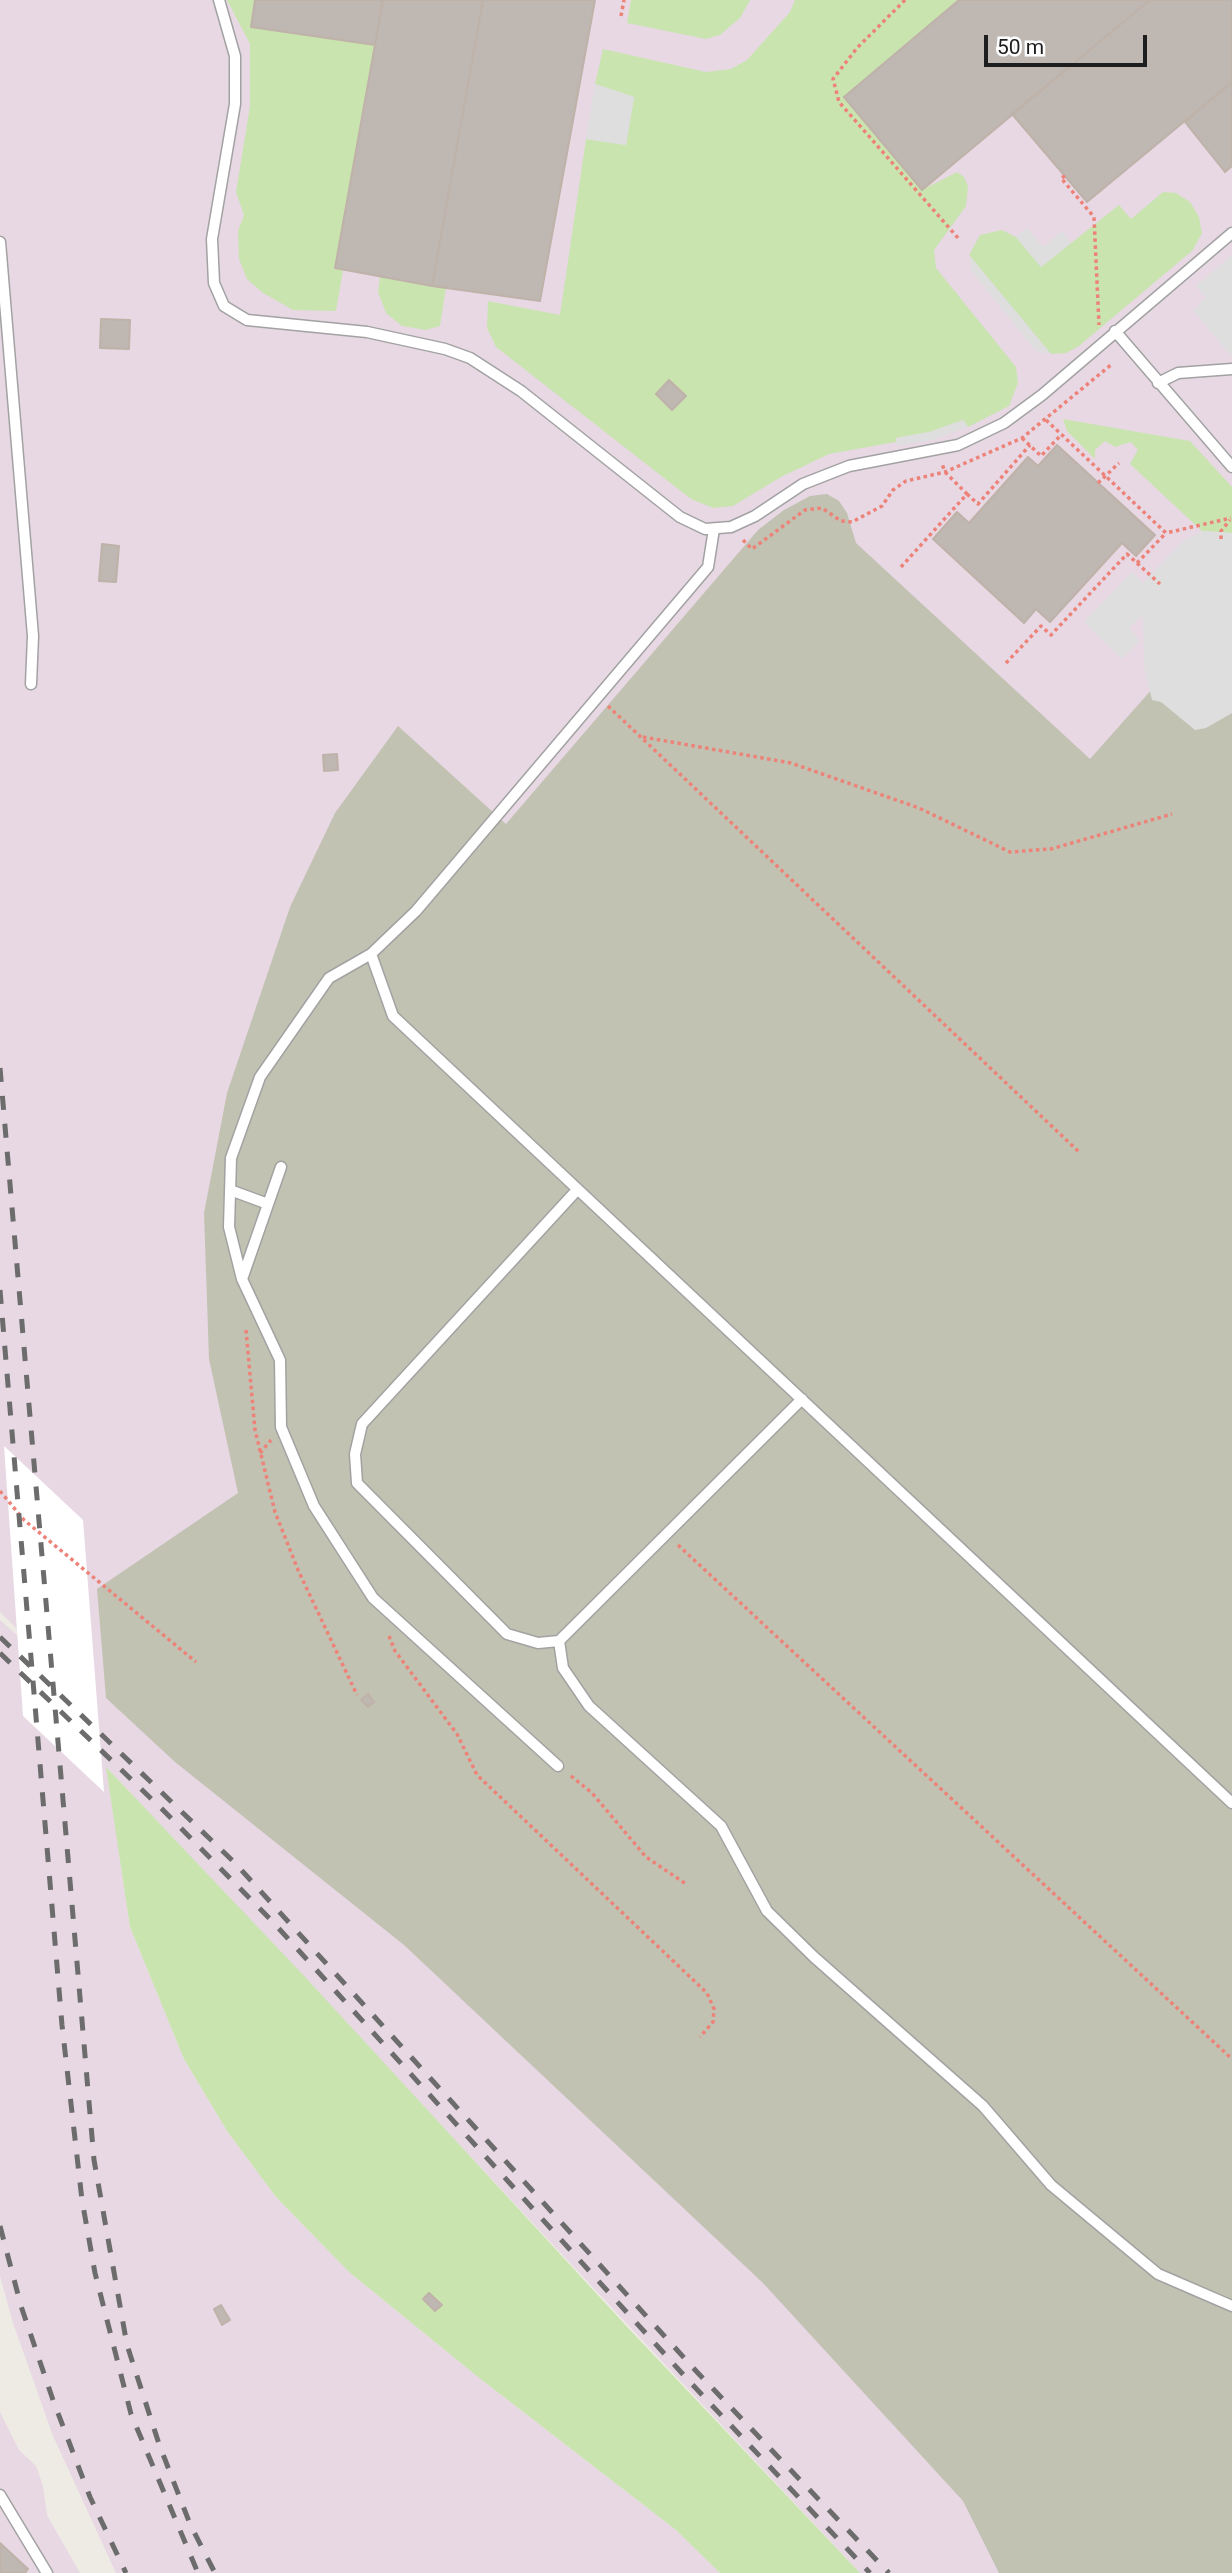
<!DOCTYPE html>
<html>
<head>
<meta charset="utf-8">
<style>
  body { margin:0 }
  #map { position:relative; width:1232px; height:2573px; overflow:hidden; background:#eeebe5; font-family:Roboto,sans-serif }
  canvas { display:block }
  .scale { position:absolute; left:984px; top:35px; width:163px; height:32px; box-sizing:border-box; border:4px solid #1e1e1e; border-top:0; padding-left:9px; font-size:21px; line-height:24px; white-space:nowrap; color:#1e1e1e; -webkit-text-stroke:5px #fff; paint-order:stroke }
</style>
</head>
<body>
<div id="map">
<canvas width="1232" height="2573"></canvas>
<div class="scale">50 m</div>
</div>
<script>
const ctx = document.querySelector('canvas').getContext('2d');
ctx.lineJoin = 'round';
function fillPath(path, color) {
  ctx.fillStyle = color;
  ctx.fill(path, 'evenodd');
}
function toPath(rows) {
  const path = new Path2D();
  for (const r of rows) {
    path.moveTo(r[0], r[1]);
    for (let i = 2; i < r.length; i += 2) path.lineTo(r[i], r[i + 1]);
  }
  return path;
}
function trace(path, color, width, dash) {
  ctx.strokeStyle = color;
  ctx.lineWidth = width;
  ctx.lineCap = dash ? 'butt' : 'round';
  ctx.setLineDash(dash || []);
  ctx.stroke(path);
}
fillPath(toPath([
  [0,0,1232,0,1232,2573,860,2573,107,1768,130,1927,184,2059,227,2131,276,2197,349,2272,478,2377,676,2530,720,2573,116,2573,53,2436,13,2323,0,2276,0,1620,81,1692,0,1612],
  [0,2412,19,2450,36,2466,43,2486,47,2515,80,2573,0,2573]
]), '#e7d8e4');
fillPath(toPath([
  [827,494,839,501,847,513,856,543,1090,759,1232,599,1232,2573,999,2573,963,2501,763,2283,404,1945,175,1762,106,1698,97,1589,238,1493,209,1359,204,1213,227,1093,290,907,335,813,398,726,506,824,758,530,784,510,810,496]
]), '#c2c2b2');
fillPath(toPath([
  [227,0,255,0,251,27,375,45,335,268,343,270,336,311,293,310,263,293,247,279,239,259,238,231,244,215,236,192,250,106,250,44],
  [631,0,750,0,740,18,720,35,706,39,627,23],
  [795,0,959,0,844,97,922,190,957,172,964,177,968,186,966,206,934,250,936,268,1016,367,1018,383,1009,406,968,427,963,420,930,432,896,438,896,442,829,454,781,477,733,506,713,508,691,499,496,347,487,328,488,301,560,315,586,139,626,145,634,97,595,84,603,49,706,72,731,69,747,60,790,12],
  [1163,192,1176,193,1190,202,1199,217,1202,233,1193,250,1079,346,1066,353,1051,354,969,255,980,235,1002,230,1016,237,1041,267,1119,205,1131,219],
  [380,276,446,288,440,326,426,330,402,326,386,313,378,292],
  [1063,419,1190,441,1232,487,1232,533,1202,531,1130,464,1138,450,1131,442,1115,447,1105,441,1095,450,1095,459,1067,431],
  [106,1767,307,1979,630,2330,860,2573,720,2573,676,2530,478,2377,349,2272,276,2197,227,2131,184,2059,130,1927]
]), '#cae4b0');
fillPath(toPath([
  [595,84,634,97,626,145,586,139],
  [1027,228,1043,247,1062,231,1071,243,1041,267,1016,237],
  [969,255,1051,354,1036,351,972,272],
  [1232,255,1232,357,1193,310,1206,298,1196,286],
  [963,420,968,427,932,440,896,446,896,438,929,432],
  [1202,531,1232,533,1232,713,1206,728,1195,730,1161,702,1152,700,1144,666,1143,615,1129,628,1140,641,1122,659,1084,622,1132,572,1143,583,1182,542]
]), '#dedede');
fillPath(toPath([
  [4,1446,83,1520,104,1792,23,1716]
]), '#fff');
const building = toPath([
  [255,0,383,0,375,45,251,27,255,0],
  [383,0,483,0,432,286,335,268,383,0],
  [483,0,595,0,540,301,432,286,483,0],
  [959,0,1150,0,922,190,844,97,959,0],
  [1150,0,1232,0,1232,82,1087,202,1012,114,1150,0],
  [1232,82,1232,166,1225,172,1185,122,1232,82],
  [101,319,130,320,129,349,100,348,101,319],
  [669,380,686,396,672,410,656,394,669,380],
  [1057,445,1155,535,1136,556,1122,543,1050,622,1036,609,1024,623,933,539,957,512,969,523,1028,457,1038,466,1057,445],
  [102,544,119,546,116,582,99,581,102,544],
  [337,754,338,770,324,771,323,755,337,754],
  [368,1694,374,1702,368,1707,361,1700,368,1694],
  [429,2293,442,2305,435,2311,423,2299,429,2293],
  [221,2305,230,2320,222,2325,214,2309,221,2305],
  [0,2543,28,2569,25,2573,0,2573,0,2543]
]);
fillPath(building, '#beb7b2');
trace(building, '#bfb2a9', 2);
const lane = toPath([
  [219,0,235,56,235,104,212,239,214,283,224,306,247,320,367,332,445,349,470,358,521,391,680,517,705,529,731,527,755,516,803,484,849,466,958,445,1004,423,1042,395,1232,233],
  [0,242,33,636,31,684],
  [1115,331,1232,467],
  [1158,383,1178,373,1232,369],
  [714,529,708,567,416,911,371,954,393,1016,1232,1803],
  [371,954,329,978,260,1077,231,1158,229,1227,242,1279,280,1360,281,1427,314,1506,373,1598,558,1766],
  [230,1190,268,1204],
  [577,1190,362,1424,355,1454,357,1483,507,1634,538,1643,559,1641,802,1399],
  [242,1279,281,1167],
  [559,1641,563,1668,589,1706,721,1826,767,1911,814,1957,983,2106,1051,2185,1158,2274,1232,2306],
  [0,2495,47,2573]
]);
trace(lane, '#a2a2a2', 13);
trace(toPath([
  [905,0,857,48,833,79,839,102,958,238],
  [621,16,624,0],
  [1065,176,1061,178,1094,217,1099,325],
  [1046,420,1166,533,1231,518],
  [1022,438,1041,456,1061,435],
  [1098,483,1119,463],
  [967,494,978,504,1030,445],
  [1221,539,1221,531,1230,520],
  [743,540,752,549,805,510,822,508,841,521,852,522,882,506,893,490,906,481,945,472,1022,438,1112,364],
  [1137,563,1166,533],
  [901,567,967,494,945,472,942,464],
  [1006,663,1041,626,1051,635,1127,554,1160,584],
  [608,706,1079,1152],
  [643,737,791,763,919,808,1010,852,1051,849,1172,814],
  [246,1330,255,1430,275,1512,298,1570,357,1695],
  [260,1453,271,1440],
  [0,1491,24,1520,196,1662],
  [678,1545,1232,2059],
  [389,1636,395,1651,457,1734,477,1775,707,1993,714,2009,713,2022,700,2037],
  [571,1776,592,1793,646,1857,686,1884]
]), '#ed8278', 3.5, [3.5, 3.5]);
trace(lane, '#fff', 10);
trace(toPath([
  [0,1068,94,2160,127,2345,159,2444,190,2524,215,2573],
  [0,1290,62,2025,82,2200,95,2273,131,2414,198,2573],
  [0,1637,235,1863,697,2372,889,2573],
  [0,1653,164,1811,272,1921,690,2382,870,2573],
  [0,2226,21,2306,53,2400,90,2497,126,2573]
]), '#6c6c6c', 5, [14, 14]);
</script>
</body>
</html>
